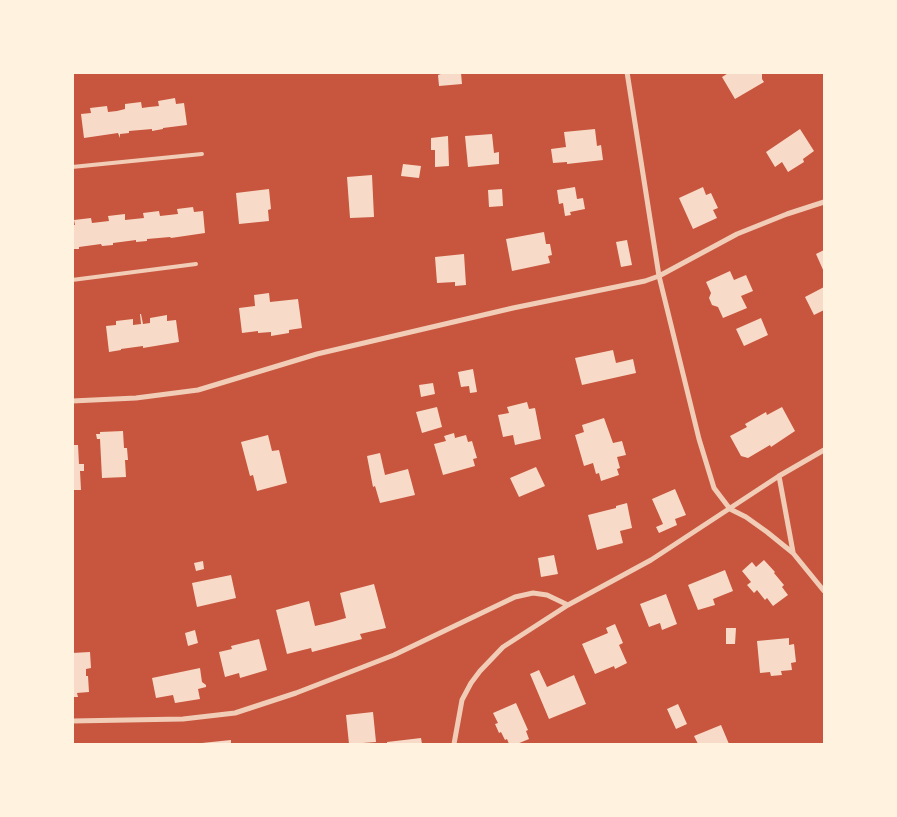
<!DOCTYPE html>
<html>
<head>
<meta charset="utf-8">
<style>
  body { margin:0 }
  #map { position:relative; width:897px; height:817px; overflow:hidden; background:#c8553d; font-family:Montserrat,sans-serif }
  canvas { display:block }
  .frame { position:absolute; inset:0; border:74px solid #fff3e0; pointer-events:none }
</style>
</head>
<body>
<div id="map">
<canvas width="897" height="817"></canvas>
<div class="frame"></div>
</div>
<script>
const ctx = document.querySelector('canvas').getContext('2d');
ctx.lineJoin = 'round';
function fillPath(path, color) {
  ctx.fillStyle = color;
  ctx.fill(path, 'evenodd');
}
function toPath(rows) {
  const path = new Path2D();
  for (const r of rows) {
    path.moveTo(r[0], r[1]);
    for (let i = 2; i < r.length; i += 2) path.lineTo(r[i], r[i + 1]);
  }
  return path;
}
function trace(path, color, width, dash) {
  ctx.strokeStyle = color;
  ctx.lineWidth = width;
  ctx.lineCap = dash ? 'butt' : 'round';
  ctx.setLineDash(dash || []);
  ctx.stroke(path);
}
fillPath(toPath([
  [447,72,461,73,462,84,439,86,438,75],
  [730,72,762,72,762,79,764,82,735,99,722,77],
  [175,98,176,104,184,103,187,125,163,128,163,129,152,131,152,129,129,131,129,133,120,134,120,138,118,133,84,138,81,114,91,113,90,108,107,106,108,112,117,111,125,109,125,104,141,102,142,108,149,107,159,106,158,101],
  [595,129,597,146,601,145,603,160,567,164,567,162,553,163,551,149,566,147,564,132],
  [800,129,814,151,803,159,804,162,788,172,782,162,775,167,766,152],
  [492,134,494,153,499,152,499,164,468,167,465,136],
  [448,136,449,166,435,167,435,150,431,150,431,138],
  [403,164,421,166,419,178,401,176],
  [372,175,374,217,350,218,347,177],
  [575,187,577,199,583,198,585,209,570,212,571,215,565,216,563,203,559,204,557,190],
  [703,187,706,195,711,193,718,208,713,210,717,218,693,229,679,198],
  [269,189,271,209,268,210,269,221,239,224,236,193],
  [502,189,503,206,489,207,488,190],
  [193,207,194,212,203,211,205,233,171,238,170,237,147,239,147,241,136,242,136,240,113,243,113,245,102,246,101,244,79,247,79,249,72,249,72,225,75,225,74,220,91,218,92,223,109,221,108,216,125,214,125,220,144,218,143,213,159,211,160,216,178,214,177,209],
  [544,232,546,244,550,244,552,255,548,256,550,263,512,271,506,239],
  [627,240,632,265,621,267,616,242],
  [824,250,824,272,816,254],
  [464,254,466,285,455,286,455,282,437,283,435,257],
  [730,271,734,280,746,275,753,291,741,296,747,308,723,318,718,307,712,305,709,298,711,293,706,282],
  [824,287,824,310,814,315,805,297],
  [269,293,270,302,298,299,302,328,289,330,289,333,271,336,271,332,258,333,258,331,242,333,239,308,255,306,254,295],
  [140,314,141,314,143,324,150,323,150,318,167,315,167,321,176,320,179,342,143,348,143,346,121,349,121,350,109,352,106,326,116,325,116,321,133,319,133,325,141,324],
  [761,318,768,335,744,346,736,329],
  [613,350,616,363,633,359,636,373,582,385,575,358],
  [473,369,477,392,470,393,469,386,461,387,458,372],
  [433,383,435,394,421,397,419,385],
  [527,402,529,409,535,408,541,439,515,445,513,435,503,437,498,415,509,413,507,407],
  [437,407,442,427,422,433,416,412],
  [782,407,795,431,771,447,770,445,748,458,741,456,730,436,747,427,745,424,766,412,767,415],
  [604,418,613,443,622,441,626,455,617,457,620,468,617,469,619,475,601,481,599,473,596,474,593,463,584,466,575,435,584,432,582,425],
  [123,431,124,448,127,448,128,460,125,460,126,477,102,478,100,439,97,439,96,434,100,434,100,432],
  [454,433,455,438,466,435,468,442,472,441,477,458,473,459,475,466,443,475,434,444,446,441,444,436],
  [268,435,272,451,279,450,287,483,257,491,253,475,250,476,241,442],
  [72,445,78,445,79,464,84,464,84,471,80,471,81,490,72,490],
  [380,453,385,475,408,469,415,495,380,503,375,486,373,487,367,456],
  [536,467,545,486,519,497,510,478],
  [675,489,686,515,675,519,677,525,659,533,656,527,663,524,652,499],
  [627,503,632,528,620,531,623,543,597,550,588,515,616,508,616,506],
  [554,555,558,574,541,577,538,558],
  [764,560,775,572,774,573,784,585,782,587,788,595,773,606,767,598,765,600,757,590,754,593,747,585,751,582,742,571,752,562,756,567],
  [203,561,204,569,196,571,194,563],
  [725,570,733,591,713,599,715,605,698,610,688,585],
  [231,575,236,598,197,607,192,583],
  [374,584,386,628,360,634,362,639,312,652,311,648,287,654,276,610,309,601,315,626,332,622,346,618,340,593],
  [666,594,677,624,662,630,660,623,649,627,640,604],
  [615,624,623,643,619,645,627,663,615,669,614,666,595,674,582,644,608,633,606,628],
  [726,628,736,628,735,644,726,644],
  [195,630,198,643,188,646,185,633],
  [789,638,789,645,794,644,796,662,791,663,792,670,781,671,782,675,771,676,770,672,760,673,757,641],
  [259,639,267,670,240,678,239,673,225,677,219,652,232,649,231,646],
  [90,652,91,668,86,669,86,676,88,676,89,692,77,693,78,697,72,697,72,653],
  [200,668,202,682,206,685,206,687,198,689,200,699,175,703,173,695,156,698,152,678],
  [539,670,547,687,574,675,586,704,549,719,530,674],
  [516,703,528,730,526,731,529,739,517,744,509,744,507,739,505,740,501,732,499,733,495,724,498,723,493,713],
  [678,704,687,724,676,729,667,709],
  [373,712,376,742,349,744,346,715],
  [721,725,729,744,698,744,694,736],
  [421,738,422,744,387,744,387,742],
  [231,740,231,744,202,744,202,743]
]), '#f7dbc8');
trace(toPath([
  [72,167,202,154],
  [72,280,196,264]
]), '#f1ccb7', 4);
trace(toPath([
  [627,72,659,276,699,439,714,488,730,509,746,517,767,532,793,553,824,591],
  [72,401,136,398,198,390,317,354,513,308,645,281,659,276,737,234,787,214,824,202],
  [779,476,793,552],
  [72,721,183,719,235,713,296,693,394,655,515,597,533,593,547,595,568,605,651,560,779,476,824,450],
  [454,744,462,700,471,683,480,671,503,647,568,605]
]), '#f1ccb7', 5);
</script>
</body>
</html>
